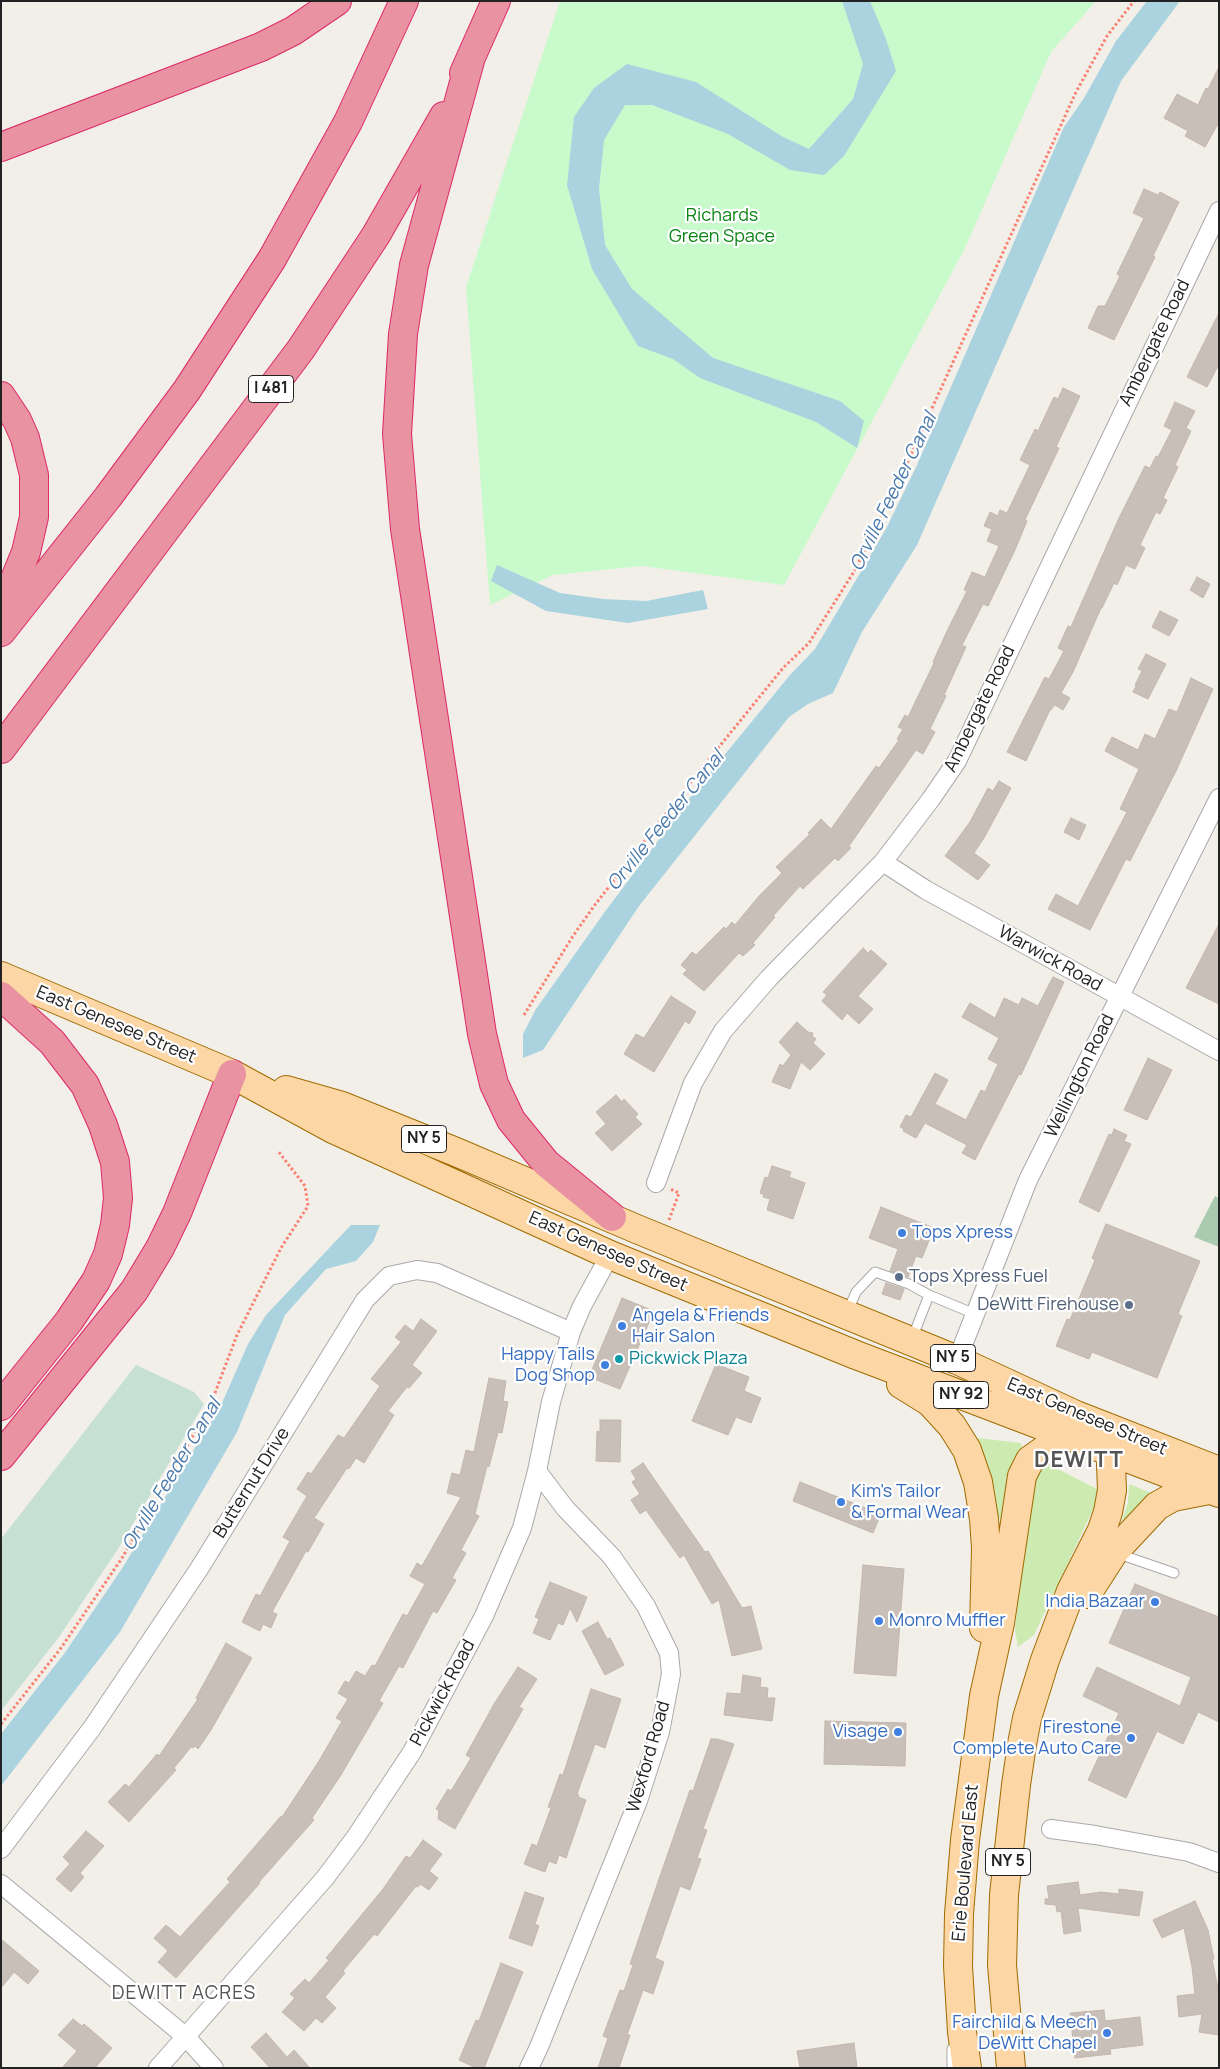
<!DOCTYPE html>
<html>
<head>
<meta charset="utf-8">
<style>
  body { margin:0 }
  #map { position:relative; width:1220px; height:2069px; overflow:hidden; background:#f2efe9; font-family:Manrope,sans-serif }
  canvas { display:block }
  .frame { position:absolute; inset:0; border:2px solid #222; pointer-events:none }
</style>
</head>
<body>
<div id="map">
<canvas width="1220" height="2069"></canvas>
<div class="frame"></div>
</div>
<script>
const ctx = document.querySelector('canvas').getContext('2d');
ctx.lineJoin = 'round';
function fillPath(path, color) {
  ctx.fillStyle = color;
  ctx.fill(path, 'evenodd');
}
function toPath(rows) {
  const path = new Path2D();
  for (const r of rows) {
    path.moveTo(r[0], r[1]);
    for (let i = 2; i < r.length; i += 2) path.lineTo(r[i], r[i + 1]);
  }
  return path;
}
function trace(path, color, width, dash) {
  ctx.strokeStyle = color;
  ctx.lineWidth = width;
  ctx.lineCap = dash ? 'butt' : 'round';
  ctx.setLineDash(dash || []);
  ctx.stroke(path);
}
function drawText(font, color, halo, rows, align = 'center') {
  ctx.font = font + ' Manrope,sans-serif';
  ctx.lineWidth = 4.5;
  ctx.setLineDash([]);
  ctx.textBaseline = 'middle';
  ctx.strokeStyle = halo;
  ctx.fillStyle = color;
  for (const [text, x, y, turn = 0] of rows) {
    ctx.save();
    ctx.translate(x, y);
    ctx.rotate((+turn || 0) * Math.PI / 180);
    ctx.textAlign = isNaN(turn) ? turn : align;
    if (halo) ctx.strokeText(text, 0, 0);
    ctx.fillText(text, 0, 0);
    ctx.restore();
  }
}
fillPath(toPath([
  [977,1438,1021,1443,1022,1450,1006,1519,997,1518,990,1479,981,1445],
  [1044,1462,1099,1490,1097,1501,1034,1635,1018,1647,1015,1630,1031,1487],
  [1129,1485,1132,1485,1153,1494,1119,1530,1128,1502]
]), '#cdebb0');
fillPath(toPath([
  [136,1365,194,1392,204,1404,118,1549,59,1637,1,1711,1,1539]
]), '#c6e0d4');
fillPath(toPath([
  [1215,1196,1219,1198,1219,1247,1194,1237]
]), '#aacbaf');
fillPath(toPath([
  [560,1,1096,1,1051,52,965,248,784,585,642,566,553,575,490,605,466,287]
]), '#c8facc');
fillPath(toPath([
  [842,1,870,1,886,39,896,71,844,156,824,175,790,170,728,134,652,105,625,105,604,140,599,189,605,245,632,289,713,358,840,401,864,421,857,448,816,422,700,378,673,359,638,346,592,269,567,185,574,117,594,88,627,64,696,82,783,137,809,149,853,99,863,64],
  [1147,1,1180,1,1121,81,917,545,862,632,833,693,808,704,789,717,639,906,543,1050,523,1058,523,1034,536,1009,604,913,699,786,790,675,815,649,859,575,887,527,917,465,1064,127,1084,98,1116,41],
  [497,565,560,593,603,599,646,601,703,590,708,609,628,623,546,611,491,581],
  [351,1225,380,1225,373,1242,356,1261,326,1269,285,1315,237,1432,120,1632,1,1786,1,1734,64,1654,123,1567,222,1403,248,1344,266,1315]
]), '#aad3df');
const building = toPath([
  [1219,67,1219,122,1205,147,1185,136,1188,131,1164,118,1177,94,1198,105,1206,88,1208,89,1219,67],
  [1144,189,1158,195,1160,192,1179,202,1153,256,1155,257,1114,340,1088,328,1098,306,1105,306,1120,276,1117,274,1144,218,1133,213,1144,189],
  [1219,313,1219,364,1207,387,1187,377,1219,313],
  [1063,388,1080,396,1056,447,1059,448,1025,520,1027,521,1015,550,988,606,983,604,962,645,966,647,944,695,946,696,930,729,935,732,923,754,916,750,849,846,851,848,838,861,835,858,803,889,800,886,773,916,775,917,753,943,755,945,743,956,739,953,704,991,683,974,687,970,681,965,692,952,696,955,724,927,726,929,732,922,735,925,759,896,782,873,776,867,810,834,808,833,821,819,831,829,876,766,879,768,899,740,897,739,903,729,898,727,905,715,908,717,934,663,933,662,947,631,967,591,964,590,972,572,985,577,999,546,987,541,992,529,984,526,990,512,998,516,1000,510,1007,513,1030,465,1020,460,1035,429,1038,431,1054,397,1058,399,1063,388],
  [1175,402,1195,411,1186,428,1191,431,1175,465,1178,467,1163,498,1167,500,1160,514,1156,512,1140,545,1145,548,1135,569,1126,565,1117,585,1114,583,1102,608,1101,608,1073,672,1061,693,1070,698,1063,710,1055,705,1049,712,1026,761,1007,752,1045,677,1049,679,1064,651,1058,648,1068,626,1071,627,1118,520,1145,466,1150,468,1156,456,1158,457,1172,430,1164,426,1175,402],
  [1197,577,1210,584,1203,598,1190,590,1197,577],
  [1160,611,1178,620,1169,636,1152,627,1160,611],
  [1146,654,1166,664,1148,699,1133,692,1136,686,1135,685,1142,671,1138,669,1146,654],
  [1191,678,1213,689,1176,771,1130,861,1126,859,1090,930,1048,909,1056,894,1078,906,1127,812,1120,809,1139,769,1105,751,1112,737,1138,750,1145,734,1155,739,1169,709,1177,712,1191,678],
  [999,781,1011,788,984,838,974,853,990,865,978,880,945,856,970,822,988,788,993,791,999,781],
  [1071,818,1086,825,1079,840,1064,832,1071,818],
  [1219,924,1219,1004,1186,988,1219,924],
  [863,948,868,953,871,950,887,964,858,996,873,1009,859,1024,847,1013,842,1020,822,1001,827,995,823,992,863,948],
  [1053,977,1064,982,1021,1075,1019,1074,975,1160,962,1153,967,1145,925,1123,916,1138,903,1131,904,1129,900,1127,906,1115,911,1117,935,1073,948,1080,935,1104,966,1120,981,1090,985,1092,998,1064,988,1059,999,1038,962,1017,970,1003,995,1018,1004,998,1019,1005,1022,998,1038,1006,1053,977],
  [671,996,696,1012,689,1024,685,1021,654,1072,624,1054,636,1034,644,1038,671,996],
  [797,1022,808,1032,813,1033,812,1036,816,1039,813,1043,825,1054,810,1070,801,1062,790,1089,772,1082,780,1064,783,1066,791,1055,779,1042,797,1022],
  [1148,1058,1172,1070,1147,1120,1124,1110,1148,1058],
  [616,1095,622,1102,624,1099,638,1114,635,1117,642,1124,612,1151,595,1133,606,1124,596,1112,616,1095],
  [1114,1129,1127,1135,1124,1141,1131,1144,1099,1212,1079,1202,1109,1134,1112,1135,1114,1129],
  [772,1166,791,1172,789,1177,805,1183,793,1219,767,1210,770,1199,763,1197,764,1195,760,1193,765,1177,768,1178,772,1166],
  [881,1207,934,1228,922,1258,916,1256,908,1277,890,1271,898,1249,869,1238,881,1207],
  [1106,1224,1200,1261,1178,1314,1182,1316,1157,1378,1092,1352,1089,1359,1056,1346,1067,1319,1070,1320,1095,1260,1092,1258,1106,1224],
  [886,1283,904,1289,900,1300,882,1294,886,1283],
  [622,1298,654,1311,620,1389,589,1377,622,1298],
  [421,1319,437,1331,412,1365,422,1373,409,1388,407,1387,388,1411,394,1415,364,1463,356,1458,349,1469,347,1468,314,1518,324,1524,308,1552,306,1551,272,1612,277,1614,271,1628,263,1624,260,1631,242,1622,256,1594,260,1596,290,1541,283,1537,307,1496,297,1489,308,1472,311,1474,338,1435,344,1438,380,1386,371,1379,401,1342,395,1337,405,1325,413,1331,421,1319],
  [716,1364,749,1377,744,1391,761,1398,751,1423,736,1417,728,1435,692,1421,716,1364],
  [489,1378,506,1381,503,1401,508,1402,502,1433,498,1432,489,1467,487,1466,475,1514,479,1516,461,1550,466,1553,452,1578,456,1580,437,1613,433,1611,403,1668,399,1666,379,1701,383,1703,341,1775,312,1818,314,1820,259,1882,260,1883,176,1978,158,1962,168,1951,154,1938,166,1925,180,1937,230,1882,227,1879,281,1816,282,1817,319,1761,342,1721,336,1718,348,1699,338,1693,345,1681,349,1683,356,1671,365,1676,372,1665,375,1666,403,1614,407,1616,425,1584,410,1576,417,1563,422,1566,461,1497,447,1493,452,1473,460,1475,466,1450,474,1452,489,1378],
  [600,1420,621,1420,620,1462,596,1461,597,1431,600,1432,600,1420],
  [643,1463,705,1552,708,1551,742,1608,751,1606,762,1649,732,1656,719,1600,712,1604,684,1555,680,1558,646,1510,640,1514,631,1500,640,1494,632,1482,636,1479,631,1471,643,1463],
  [800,1482,881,1514,873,1533,793,1501,800,1482],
  [863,1565,904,1569,896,1676,854,1673,863,1565],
  [550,1582,587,1597,577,1622,570,1608,563,1625,558,1623,550,1640,533,1633,539,1619,535,1617,550,1582],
  [1135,1584,1219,1617,1219,1722,1198,1712,1183,1744,1157,1731,1126,1798,1088,1780,1119,1713,1083,1696,1097,1667,1180,1706,1191,1677,1109,1643,1135,1584],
  [598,1622,607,1639,610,1638,624,1665,605,1675,582,1631,598,1622],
  [226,1643,252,1658,211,1730,198,1749,195,1746,193,1748,191,1747,174,1768,176,1770,129,1822,108,1802,125,1784,129,1787,157,1754,159,1756,198,1699,196,1698,226,1643],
  [518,1667,537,1679,519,1707,523,1709,455,1829,438,1819,439,1811,436,1809,448,1789,451,1791,471,1758,466,1755,494,1704,518,1667],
  [743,1675,761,1678,760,1687,768,1688,767,1698,775,1698,772,1721,724,1715,727,1693,741,1694,743,1675],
  [591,1689,621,1699,605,1748,595,1744,577,1794,579,1795,578,1797,586,1800,566,1858,559,1855,556,1864,549,1861,545,1872,524,1864,532,1844,537,1846,551,1808,548,1807,554,1791,560,1774,563,1775,591,1689],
  [825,1721,906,1723,905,1766,824,1764,825,1721],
  [711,1739,717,1739,734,1744,703,1829,707,1830,697,1858,701,1859,690,1890,680,1886,655,1958,664,1962,653,1994,643,1990,627,2035,630,2035,619,2068,598,2068,608,2038,603,2036,620,1990,624,1991,633,1965,630,1964,659,1879,690,1790,693,1791,711,1739],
  [86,1831,104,1846,80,1873,84,1877,71,1892,56,1879,70,1864,63,1857,86,1831],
  [423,1840,442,1854,429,1871,438,1878,429,1890,420,1884,418,1887,416,1886,377,1936,374,1934,343,1971,345,1973,325,1997,336,2008,322,2023,316,2018,304,2031,282,2012,295,1998,290,1994,305,1979,309,1983,329,1960,326,1958,383,1889,406,1856,410,1858,423,1840],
  [1078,1882,1080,1895,1101,1892,1119,1894,1119,1889,1143,1892,1139,1916,1078,1908,1081,1931,1064,1934,1061,1911,1057,1912,1056,1905,1045,1904,1045,1899,1049,1899,1047,1886,1078,1882],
  [525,1892,544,1898,535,1924,539,1926,532,1946,509,1938,525,1892],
  [1195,1901,1208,1930,1214,1959,1212,1959,1219,1993,1219,2035,1199,2032,1202,2014,1179,2017,1177,1996,1195,1994,1192,1967,1184,1928,1162,1938,1153,1920,1195,1901],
  [1,1939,39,1971,28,1984,14,1972,1,1988,1,1939],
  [501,1963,523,1972,484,2068,476,2068,459,2060,476,2020,479,2021,501,1963],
  [1104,2010,1105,2021,1140,2017,1143,2045,1110,2049,1111,2054,1075,2058,1070,2013,1104,2010],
  [73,2019,82,2026,84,2024,112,2048,95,2068,62,2068,77,2051,58,2035,73,2019],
  [266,2033,287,2057,294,2050,310,2068,270,2068,251,2047,266,2033],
  [854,2043,857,2068,800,2068,797,2051,854,2043]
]);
fillPath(building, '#c7bfb8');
trace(building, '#c4b6ab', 1);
const lane = toPath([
  [848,1311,856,1292,875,1272,909,1284,929,1295,975,1314],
  [912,1339,929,1295],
  [1119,1554,1174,1573],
  [952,2049,952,2068]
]);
const street = toPath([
  [883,862,926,890,1219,1051],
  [656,1183,693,1083,723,1031,769,978,883,862,931,799,957,761,1219,211],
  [957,1360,1028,1180,1219,798],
  [1051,1829,1095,1835,1189,1852,1219,1863],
  [1,1849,92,1728,199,1569,365,1300,389,1276,417,1270,437,1273,571,1332],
  [1,1884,185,2036,214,2068],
  [158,2068,325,1878,355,1838,412,1752,484,1616,522,1528,537,1471,551,1402,571,1332,582,1306,610,1255],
  [529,2068,539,2047,638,1801,660,1732,671,1674,669,1653,646,1606,612,1557,565,1508,537,1471]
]);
const primary = toPath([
  [1,976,232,1074,333,1129,610,1255,856,1355,1219,1493],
  [286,1090,342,1106,456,1152,639,1230,957,1360,1076,1415,1219,1471],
  [901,1384,930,1402,952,1426,967,1450,978,1482,984,1519,986,1548,984,1628],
  [1087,1594,1114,1552,1157,1506,1173,1497,1209,1490],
  [967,2068,962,2032,958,1966,959,1914,965,1840,984,1696,1000,1623,1022,1476,1030,1460,1067,1434,1073,1421],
  [1011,2068,1002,1965,1004,1895,1016,1785,1022,1744,1027,1718,1045,1660,1071,1591,1102,1530,1108,1512,1112,1490,1111,1465,1112,1453,1119,1436]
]);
const highway = toPath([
  [471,57,414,265,403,334,397,434,405,529,482,1034,494,1084,511,1120,546,1163,612,1217],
  [464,73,496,1],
  [1,147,261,47,293,31,337,1],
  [1,396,17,420,25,438,34,475,34,517,26,552,1,613],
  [1,632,108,497,187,390,272,259,348,122,404,1],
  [1,749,301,349,376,235,444,116],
  [1,996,52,1042,85,1085,103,1125,115,1162,118,1198,115,1225,108,1254,96,1281,69,1321,1,1406],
  [1,1456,134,1291,160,1248,177,1213,232,1074]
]);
trace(lane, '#a9a9a9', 11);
trace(street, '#a9a9a9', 20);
trace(primary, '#a06b00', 30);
trace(highway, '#dc2a67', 30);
trace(toPath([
  [524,1015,573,936,594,906,693,779,783,668,809,643,855,570,908,461,1076,92,1107,36,1134,1],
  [669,1220,679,1193,670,1189],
  [1,1724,61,1648,122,1558,210,1406,237,1335,281,1248,308,1206,305,1186,278,1151]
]), '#fa8072', 3, [2.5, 2.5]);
trace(lane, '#fff', 9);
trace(street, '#fff', 18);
trace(primary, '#fcd6a4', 28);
trace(highway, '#e892a2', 28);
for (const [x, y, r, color] of [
  [902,1233,5,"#3f7fe0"],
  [899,1277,5,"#5c6f8a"],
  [1129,1305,5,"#5c6f8a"],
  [622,1326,5,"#3f7fe0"],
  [619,1359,5,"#0f9aa8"],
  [605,1365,5,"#3f7fe0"],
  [841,1502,5,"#3f7fe0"],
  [1155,1602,5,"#3f7fe0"],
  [879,1621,5,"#3f7fe0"],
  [898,1732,5,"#3f7fe0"],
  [1131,1738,5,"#3f7fe0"],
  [1107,2033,5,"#3f7fe0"]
]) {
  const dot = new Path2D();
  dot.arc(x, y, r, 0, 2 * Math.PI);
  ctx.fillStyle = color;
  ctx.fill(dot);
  trace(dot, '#fff', 2);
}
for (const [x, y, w] of [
  [271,389,45],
  [424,1139,45],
  [953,1358,45],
  [961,1395,55],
  [1008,1862,45]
]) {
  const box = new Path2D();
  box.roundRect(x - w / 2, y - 13.5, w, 27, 4);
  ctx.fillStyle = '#fff';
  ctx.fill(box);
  trace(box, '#222', 1);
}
drawText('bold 16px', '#222', null, [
  ["I 481",271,389],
  ["NY 5",424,1139],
  ["NY 5",953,1358],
  ["NY 92",961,1395],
  ["NY 5",1008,1862]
]);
drawText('18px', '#0c8416', '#fff', [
  ["Richards",722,216],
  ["Green Space",722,237]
]);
drawText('18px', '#222', '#fff', [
  ["Ambergate Road",1155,343,-64],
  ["Ambergate Road",980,709,-64],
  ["Warwick Road",1050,959,29],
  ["East Genesee Street",116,1025,23],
  ["Wellington Road",1080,1076,-64],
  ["East Genesee Street",608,1252,24],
  ["East Genesee Street",1087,1417,23],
  ["Butternut Drive",252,1483,-58],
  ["Pickwick Road",443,1693,-62],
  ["Wexford Road",649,1757,-74],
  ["Erie Boulevard East",966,1863,-85]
]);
drawText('18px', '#366cbe', '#fff', [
  ["Tops Xpress",912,1233,"left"],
  ["Angela & Friends",632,1316,"left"],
  ["Hair Salon",632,1337,"left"],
  ["Happy Tails",595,1355],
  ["Dog Shop",595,1376],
  ["Kim's Tailor",851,1492,"left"],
  ["& Formal Wear",851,1513,"left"],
  ["India Bazaar",1145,1602],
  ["Monro Muffler",889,1621,"left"],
  ["Firestone",1121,1728],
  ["Complete Auto Care",1121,1749],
  ["Visage",888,1732],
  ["Fairchild & Meech",1097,2023],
  ["DeWitt Chapel",1097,2044]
], 'right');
drawText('18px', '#4e5e75', '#fff', [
  ["Tops Xpress Fuel",909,1277],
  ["DeWitt Firehouse",1119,1305,"right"]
], 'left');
drawText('18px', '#0d838f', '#fff', [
  ["Pickwick Plaza",629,1359]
], 'left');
drawText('italic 19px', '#4a7aab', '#fff', [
  ["Orville Feeder Canal",894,492,-64],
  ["Orville Feeder Canal",666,821,-51],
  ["Orville Feeder Canal",172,1475,-59]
]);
ctx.letterSpacing = '1px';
drawText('19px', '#555', '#fff', [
  ["DEWITT ACRES",184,1994]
]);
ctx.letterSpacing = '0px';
ctx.letterSpacing = '1px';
drawText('bold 22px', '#555', '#fff', [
  ["DEWITT",1079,1461]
]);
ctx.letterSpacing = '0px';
</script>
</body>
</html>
